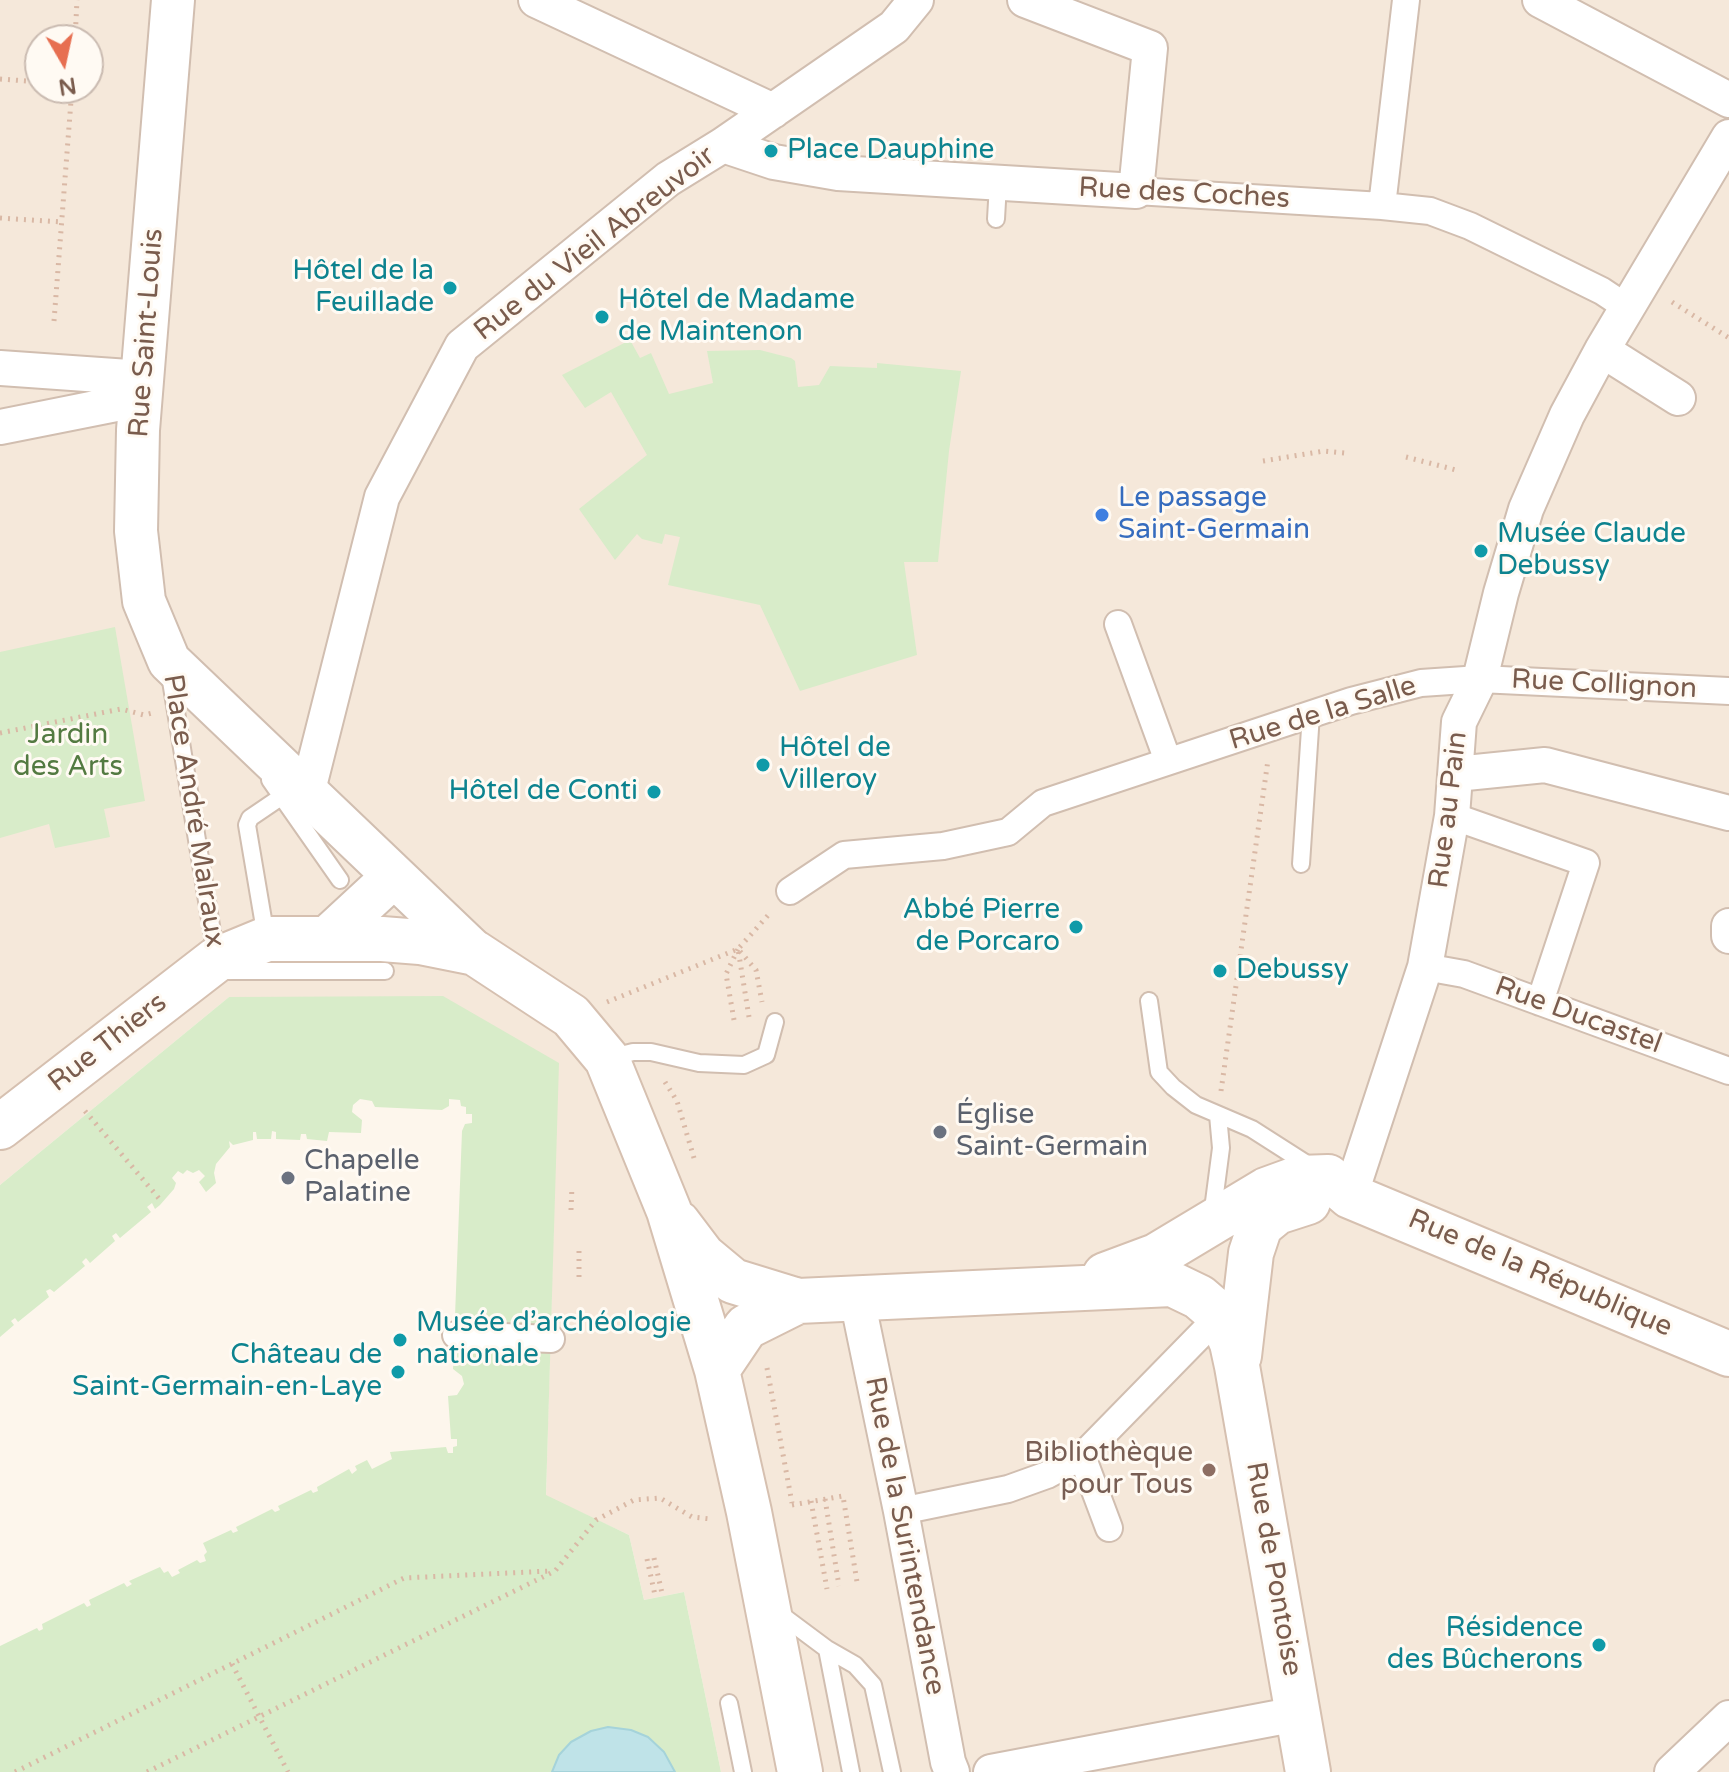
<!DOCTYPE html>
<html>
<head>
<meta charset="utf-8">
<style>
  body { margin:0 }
  #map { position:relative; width:1729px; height:1772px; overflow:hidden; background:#fdf6ec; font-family:"Varela Round",sans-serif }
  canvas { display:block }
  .north { position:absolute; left:24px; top:24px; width:80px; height:80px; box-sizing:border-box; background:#fffaf3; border:2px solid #cabbb1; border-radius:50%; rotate:171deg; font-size:22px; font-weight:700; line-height:32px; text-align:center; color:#7a5c4d }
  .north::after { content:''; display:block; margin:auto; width:28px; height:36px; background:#e76f51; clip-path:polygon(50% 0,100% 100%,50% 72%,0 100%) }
</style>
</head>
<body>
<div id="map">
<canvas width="1729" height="1772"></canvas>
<div class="north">N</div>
</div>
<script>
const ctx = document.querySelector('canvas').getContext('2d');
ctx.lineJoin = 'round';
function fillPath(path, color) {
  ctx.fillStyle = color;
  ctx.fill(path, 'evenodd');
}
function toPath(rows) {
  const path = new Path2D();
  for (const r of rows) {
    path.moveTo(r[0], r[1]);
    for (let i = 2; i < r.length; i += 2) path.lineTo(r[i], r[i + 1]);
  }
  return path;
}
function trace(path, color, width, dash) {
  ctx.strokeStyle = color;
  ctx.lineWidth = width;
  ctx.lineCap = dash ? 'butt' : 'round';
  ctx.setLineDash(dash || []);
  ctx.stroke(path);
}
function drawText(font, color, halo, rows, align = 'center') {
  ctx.font = font + ' "Varela Round",sans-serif';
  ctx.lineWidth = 6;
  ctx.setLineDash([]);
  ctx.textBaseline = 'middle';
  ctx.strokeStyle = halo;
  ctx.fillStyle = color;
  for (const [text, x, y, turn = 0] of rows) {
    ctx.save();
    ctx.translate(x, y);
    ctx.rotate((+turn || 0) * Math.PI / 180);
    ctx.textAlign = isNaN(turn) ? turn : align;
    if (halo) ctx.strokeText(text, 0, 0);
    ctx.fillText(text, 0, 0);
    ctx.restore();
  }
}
fillPath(toPath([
  [0,0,1729,0,1729,1772,721,1772,684,1592,644,1600,629,1535,546,1496,558,1063,229,997,0,1185],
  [40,40,88,40,88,88,40,88]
]), '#f5e8da');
fillPath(toPath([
  [630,340,640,358,651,353,669,394,713,383,707,351,760,350,791,358,795,361,798,387,819,385,830,366,877,368,877,363,961,371,949,451,938,562,904,562,917,655,800,691,760,605,668,585,680,537,665,534,662,544,642,539,637,534,615,560,579,509,647,455,611,392,585,408,562,375],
  [115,627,145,801,104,809,110,837,55,848,49,824,0,838,0,652],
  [443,996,559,1063,546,1495,629,1535,644,1600,684,1592,721,1772,0,1772,0,1646,37,1628,39,1631,43,1629,42,1624,84,1603,87,1607,91,1605,89,1600,124,1583,127,1587,132,1584,129,1581,160,1567,164,1573,168,1571,172,1577,180,1573,178,1570,197,1560,200,1563,206,1561,204,1555,207,1552,203,1543,231,1530,233,1533,238,1531,236,1527,272,1509,275,1512,280,1510,278,1506,311,1490,313,1493,318,1491,317,1487,349,1469,352,1474,357,1470,355,1466,367,1460,372,1469,392,1459,390,1452,446,1447,448,1453,453,1453,453,1447,457,1446,457,1439,451,1439,448,1396,457,1395,464,1384,462,1376,453,1369,462,1131,465,1124,472,1123,472,1114,466,1114,466,1107,461,1106,460,1100,449,1099,449,1106,442,1110,375,1107,372,1101,360,1099,353,1105,352,1112,362,1120,361,1133,329,1132,327,1141,307,1139,306,1134,301,1134,300,1140,276,1139,276,1132,272,1131,271,1139,257,1139,256,1132,253,1132,253,1140,233,1145,229,1141,230,1147,216,1164,214,1173,216,1183,206,1192,199,1182,205,1176,199,1170,193,1173,187,1170,183,1174,178,1171,172,1178,176,1183,174,1189,160,1205,155,1209,152,1203,147,1207,151,1212,120,1238,116,1233,112,1236,115,1241,90,1263,86,1258,82,1262,85,1266,54,1292,50,1289,46,1291,49,1297,18,1322,15,1318,11,1321,14,1325,0,1337,0,1185,229,997]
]), '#d8ecc9');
const water = toPath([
  [608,1727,631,1730,648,1737,664,1752,675,1772,552,1772,559,1755,571,1742,591,1731,608,1727]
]);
fillPath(water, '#bfe3e8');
trace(water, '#a5d3da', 2);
const service = toPath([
  [996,219,998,184],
  [170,675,216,956],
  [270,780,340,880],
  [1301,864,1311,714],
  [266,937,247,825,250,818,281,797],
  [227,971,385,971],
  [1149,1001,1159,1072,1173,1087,1196,1105,1252,1129,1313,1168],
  [609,1058,633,1052,651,1052,699,1063,744,1065,766,1055,775,1022],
  [1212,1217,1221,1148,1218,1115],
  [776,1611,827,1649,855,1665,873,1685,892,1772],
  [827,1649,851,1772],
  [729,1703,743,1772]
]);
const pedestrian = toPath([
  [1136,191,1382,206,1430,211,1470,226,1602,291,1626,307],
  [1382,206,1406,0],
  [1118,624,1168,761],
  [1452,816,1586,863,1540,1002],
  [790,891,844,855,943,846,1008,832,1043,803,1351,701,1421,683,1480,679,1729,691],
  [1425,967,1464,974,1729,1071],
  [456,1335,551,1339],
  [1082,1456,1109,1528],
  [901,1511,1008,1489,1047,1475,1082,1456,1220,1315]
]);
const minor = toPath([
  [536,0,773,111],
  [1540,0,1729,100],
  [723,145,774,162,838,173,1136,191,1150,48,1025,0],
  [1602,350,1678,398],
  [0,368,143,378],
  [0,427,141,399],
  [1456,774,1545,765,1729,813],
  [307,794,382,497,462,346,668,179,723,145,894,27,916,0],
  [1729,936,1729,926],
  [1350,1196,1425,967,1452,816,1459,722,1480,679,1501,593,1526,509,1567,415,1602,350,1729,137],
  [857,1299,901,1511,948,1762,952,1772],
  [991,1772,1297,1714],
  [1672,1772,1729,1718]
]);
const tertiary = toPath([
  [173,0,138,430,136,531,144,601,169,661,475,953],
  [328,937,394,876]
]);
const secondary = toPath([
  [0,1127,216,960,267,939,382,939,420,942,475,953,571,1016,607,1059,669,1211,717,1370,749,1512,800,1772],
  [678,1223,703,1256,733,1281,798,1301,1172,1284,1199,1297,1220,1315,1232,1343,1237,1366,1308,1772],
  [1105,1275,1156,1256,1266,1190,1299,1178,1328,1177,1350,1196,1729,1354],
  [1239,1356,1251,1253,1260,1226,1277,1212,1308,1202],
  [717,1370,746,1327,798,1301]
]);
trace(service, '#d1beb0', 20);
trace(pedestrian, '#d1beb0', 30);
trace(minor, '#d1beb0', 38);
trace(tertiary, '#d1beb0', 46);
trace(secondary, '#d6c0b0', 48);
trace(toPath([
  [75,40,77,0],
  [0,79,40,82],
  [0,218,62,222],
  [1672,302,1729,338],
  [54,321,72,88],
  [1406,457,1460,471],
  [1263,461,1324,451,1345,453],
  [0,733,121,709,144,715,152,713],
  [607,1002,738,949,771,912],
  [749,1017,738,949,756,970,762,1002],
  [734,1020,726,974,738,949],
  [665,1082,677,1101,694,1158],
  [1221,1091,1268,760],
  [85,1111,162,1202],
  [571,1210,572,1186],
  [579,1251,579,1279],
  [767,1368,792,1503],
  [825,1499,839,1586],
  [811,1501,827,1589],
  [792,1505,843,1496,857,1582],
  [654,1558,662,1593],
  [647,1559,655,1595],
  [232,1664,288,1772],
  [15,1772,404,1578,550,1571],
  [147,1772,555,1571,596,1520,634,1500,660,1498,692,1517,711,1519]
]), '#d9b8a5', 5, [2, 6]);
trace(service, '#fff', 16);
trace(pedestrian, '#fff', 26);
trace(minor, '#fff', 34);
trace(tertiary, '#fff', 42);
trace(secondary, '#fff', 44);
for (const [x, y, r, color] of [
  [771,151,8,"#0f9aa8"],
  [450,288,8,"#0f9aa8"],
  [602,317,8,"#0f9aa8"],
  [1102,515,8,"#3f7fe0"],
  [1481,551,8,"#0f9aa8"],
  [763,765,8,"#0f9aa8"],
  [654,792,8,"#0f9aa8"],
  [1076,927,8,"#0f9aa8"],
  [1220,971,8,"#0f9aa8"],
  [940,1132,8,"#6b7280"],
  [288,1178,8,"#6b7280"],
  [400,1340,8,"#0f9aa8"],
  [398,1372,8,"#0f9aa8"],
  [1209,1470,8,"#8d6e63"],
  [1599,1645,8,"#0f9aa8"]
]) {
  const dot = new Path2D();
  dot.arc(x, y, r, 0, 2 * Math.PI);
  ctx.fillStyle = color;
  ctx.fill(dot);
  trace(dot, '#fffaf3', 3);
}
drawText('28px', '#0d838f', '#fffaf3', [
  ["Place Dauphine",787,151],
  ["Hôtel de la",434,272,"right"],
  ["Feuillade",434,304,"right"],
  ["Hôtel de Madame",618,301],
  ["de Maintenon",618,333],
  ["Musée Claude",1497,535],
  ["Debussy",1497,567],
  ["Hôtel de",779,749],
  ["Villeroy",779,781],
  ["Hôtel de Conti",638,792,"right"],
  ["Abbé Pierre",1060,911,"right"],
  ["de Porcaro",1060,943,"right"],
  ["Debussy",1236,971],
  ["Musée d’archéologie",416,1324],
  ["nationale",416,1356],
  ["Château de",382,1356,"right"],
  ["Saint-Germain-en-Laye",382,1388,"right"],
  ["Résidence",1583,1629,"right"],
  ["des Bûcherons",1583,1661,"right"]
], 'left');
drawText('28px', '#7a5c4d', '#fffaf3', [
  ["Rue des Coches",1184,194,3],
  ["Rue du Vieil Abreuvoir",595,244,-38],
  ["Rue Saint-Louis",147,333,-86],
  ["Rue Collignon",1604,685,3],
  ["Rue de la Salle",1323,714,-17],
  ["Rue au Pain",1449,810,-83],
  ["Place André Malraux",193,811,81],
  ["Rue Ducastel",1578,1016,20],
  ["Rue Thiers",108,1043,-38],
  ["Rue de la République",1540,1274,23],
  ["Rue de la Surintendance",904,1536,79],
  ["Rue de Pontoise",1273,1569,80]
]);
drawText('28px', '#366cbe', '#fffaf3', [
  ["Le passage",1118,499],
  ["Saint-Germain",1118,531]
], 'left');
drawText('28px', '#537a41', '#fffaf3', [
  ["Jardin",68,736],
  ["des Arts",68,768]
]);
drawText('28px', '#5b616d', '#fffaf3', [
  ["Église",956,1116],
  ["Saint-Germain",956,1148],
  ["Chapelle",304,1162],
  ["Palatine",304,1194]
], 'left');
drawText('28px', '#785e54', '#fffaf3', [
  ["Bibliothèque",1193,1454],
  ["pour Tous",1193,1486]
], 'right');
</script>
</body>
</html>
